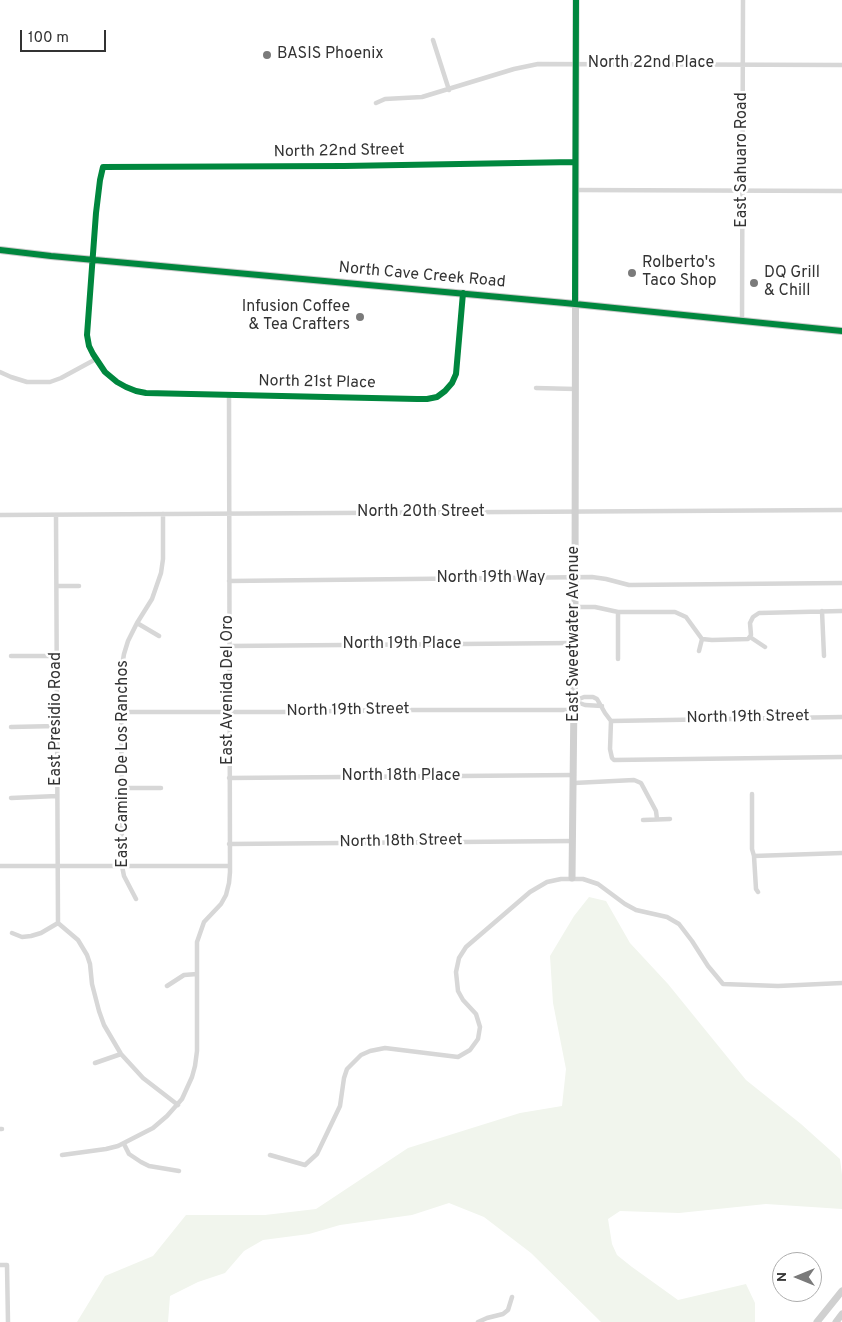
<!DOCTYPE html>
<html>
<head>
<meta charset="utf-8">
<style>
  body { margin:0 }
  #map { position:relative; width:842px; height:1322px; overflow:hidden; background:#fff; font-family:Overpass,sans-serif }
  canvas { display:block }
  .north { position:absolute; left:772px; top:1252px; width:50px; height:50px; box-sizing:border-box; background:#fff; border:1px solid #adadad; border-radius:50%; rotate:270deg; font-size:14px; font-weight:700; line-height:20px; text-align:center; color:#333 }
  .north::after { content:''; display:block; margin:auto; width:18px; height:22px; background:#7a7a7a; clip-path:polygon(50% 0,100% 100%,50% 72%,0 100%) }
  .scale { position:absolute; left:20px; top:30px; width:86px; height:22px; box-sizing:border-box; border:2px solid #333; border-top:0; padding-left:6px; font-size:15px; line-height:18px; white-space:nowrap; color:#333; -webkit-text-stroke:4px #fff; paint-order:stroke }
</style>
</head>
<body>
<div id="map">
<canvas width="842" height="1322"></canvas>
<div class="north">N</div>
<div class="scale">100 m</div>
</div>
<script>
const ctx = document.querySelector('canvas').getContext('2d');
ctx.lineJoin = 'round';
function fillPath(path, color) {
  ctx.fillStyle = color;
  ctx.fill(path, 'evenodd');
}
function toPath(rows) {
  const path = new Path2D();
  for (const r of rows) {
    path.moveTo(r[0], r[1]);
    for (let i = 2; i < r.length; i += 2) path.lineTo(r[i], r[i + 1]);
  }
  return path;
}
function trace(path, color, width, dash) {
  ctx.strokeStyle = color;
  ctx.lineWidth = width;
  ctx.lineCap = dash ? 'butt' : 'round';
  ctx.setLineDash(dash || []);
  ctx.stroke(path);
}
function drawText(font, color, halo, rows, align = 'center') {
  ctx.font = font + ' Overpass,sans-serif';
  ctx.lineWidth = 5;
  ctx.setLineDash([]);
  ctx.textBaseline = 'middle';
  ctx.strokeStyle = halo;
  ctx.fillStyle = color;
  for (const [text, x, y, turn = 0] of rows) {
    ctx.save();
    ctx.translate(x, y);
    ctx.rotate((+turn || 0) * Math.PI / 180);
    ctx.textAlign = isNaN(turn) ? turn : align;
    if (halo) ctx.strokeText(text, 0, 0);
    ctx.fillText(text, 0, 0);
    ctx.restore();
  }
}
fillPath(toPath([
  [589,897,606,901,630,943,668,984,746,1080,801,1124,840,1159,842,1175,842,1209,766,1204,679,1213,620,1211,608,1219,612,1244,617,1255,632,1267,678,1300,746,1284,755,1303,755,1322,601,1322,531,1253,484,1217,449,1203,412,1215,340,1225,309,1234,263,1240,244,1251,225,1273,198,1282,170,1296,168,1322,77,1322,105,1276,153,1256,186,1215,265,1215,316,1209,408,1148,520,1113,562,1106,566,1069,553,1003,550,956,574,916]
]), '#f1f5ed');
trace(toPath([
  [433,40,449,90],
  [376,103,385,99,422,97,514,69,538,64,842,65],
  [575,190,842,191],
  [463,293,456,374,452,383,445,391,437,397,427,399,417,399,146,393,136,391,126,387,117,382,105,372,93,354,89,346,87,335,96,213,100,180,103,167,344,166,575,162],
  [742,320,743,0],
  [0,372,11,377,27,382,50,382,61,378,96,359],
  [536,388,575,389],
  [0,515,842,510],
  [56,515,58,923],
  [229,581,592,577,606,579,629,585,842,583],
  [57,586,79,586],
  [575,607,595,607,618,612,675,612,686,617,702,639,712,640,748,639,751,635,750,623,753,617,759,613,842,611],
  [822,611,824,656],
  [137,623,159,636],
  [750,637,765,647],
  [229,646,574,643],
  [699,651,702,639],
  [11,656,57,656],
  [618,659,618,612],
  [574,701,584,697,593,697,597,699,605,713,611,721,842,717],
  [574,701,585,705,602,706],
  [121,712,281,712,393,710,574,710],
  [611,721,610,749,612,758,614,760,842,757],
  [11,727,57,726],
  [229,778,574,775],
  [574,783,634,780,641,783,656,811,657,819],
  [122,788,161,788],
  [752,794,752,849,754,856,756,889,758,892],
  [11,798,57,796],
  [643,820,670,819],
  [229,844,573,841],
  [754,856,842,853],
  [0,866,230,866],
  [136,899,124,876,122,866,121,671,124,654,128,641,137,623,152,599,161,573,163,559,163,514],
  [58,923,78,940,87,955,90,964,92,984,99,1011,104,1025,121,1054,143,1078,178,1105],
  [12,933,22,937,31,936,41,933,58,923],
  [167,986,184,975,197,974],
  [95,1063,121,1054],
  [0,1129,2,1129],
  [124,1144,129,1154,141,1162,149,1166,179,1171],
  [62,1155,106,1149,118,1146,153,1128,167,1116,182,1099,192,1077,195,1066,197,1051,197,942,204,922,221,904,226,895,229,883,230,872,229,395],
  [270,1155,305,1165,317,1154,340,1106,344,1078,347,1069,361,1055,370,1051,385,1048,458,1057,470,1050,478,1039,480,1027,476,1014,463,1000,458,991,456,972,459,958,466,947,530,892,547,882,561,879,583,879,598,884,625,904,636,910,667,917,679,924,692,941,708,966,723,984,778,986,842,983],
  [0,1265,7,1265,8,1322],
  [478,1322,487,1318,503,1314,508,1310,512,1297]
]), '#d7d7d7', 4.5);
trace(toPath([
  [572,878,575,607,576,0],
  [817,1322,842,1291],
  [836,1322,842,1314]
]), '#d0d0d0', 7);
trace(toPath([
  [0,250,51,256,565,303,842,331]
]), '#cacaca', 8);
trace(toPath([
  [0,250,51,256,565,303,842,331],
  [463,293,456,374,452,383,445,391,437,397,427,399,417,399,146,393,136,391,126,387,117,382,105,372,93,354,89,346,87,335,96,213,100,180,103,167,344,166,575,162],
  [575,303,576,0]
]), '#00873e', 6);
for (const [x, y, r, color] of [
  [267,55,5,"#7a7a7a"],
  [632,273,5,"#7a7a7a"],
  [754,283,5,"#7a7a7a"],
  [360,317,5,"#7a7a7a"]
]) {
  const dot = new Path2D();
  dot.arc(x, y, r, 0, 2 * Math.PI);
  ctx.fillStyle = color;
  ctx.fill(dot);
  trace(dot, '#fff', 2);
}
drawText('16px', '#333', '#fff', [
  ["BASIS Phoenix",277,55],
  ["Rolberto's",642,264],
  ["Taco Shop",642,282],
  ["DQ Grill",764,274],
  ["& Chill",764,292],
  ["Infusion Coffee",350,308,"right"],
  ["& Tea Crafters",350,326,"right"]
], 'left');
drawText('16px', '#333', '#fff', [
  ["North 22nd Place",651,64],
  ["North 22nd Street",339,152,-1],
  ["East Sahuaro Road",743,160,-90],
  ["North Cave Creek Road",422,276,5],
  ["North 21st Place",317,383,1],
  ["North 20th Street",421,513],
  ["North 19th Way",491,579],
  ["East Sweetwater Avenue",575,634,-90],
  ["North 19th Place",402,645],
  ["East Avenida Del Oro",229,690,-90],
  ["North 19th Street",348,711,-1],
  ["North 19th Street",748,718,-1],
  ["East Presidio Road",57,719,-90],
  ["East Camino De Los Ranchos",124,764,-90],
  ["North 18th Place",401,777],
  ["North 18th Street",401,842,-1]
]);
</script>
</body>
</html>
